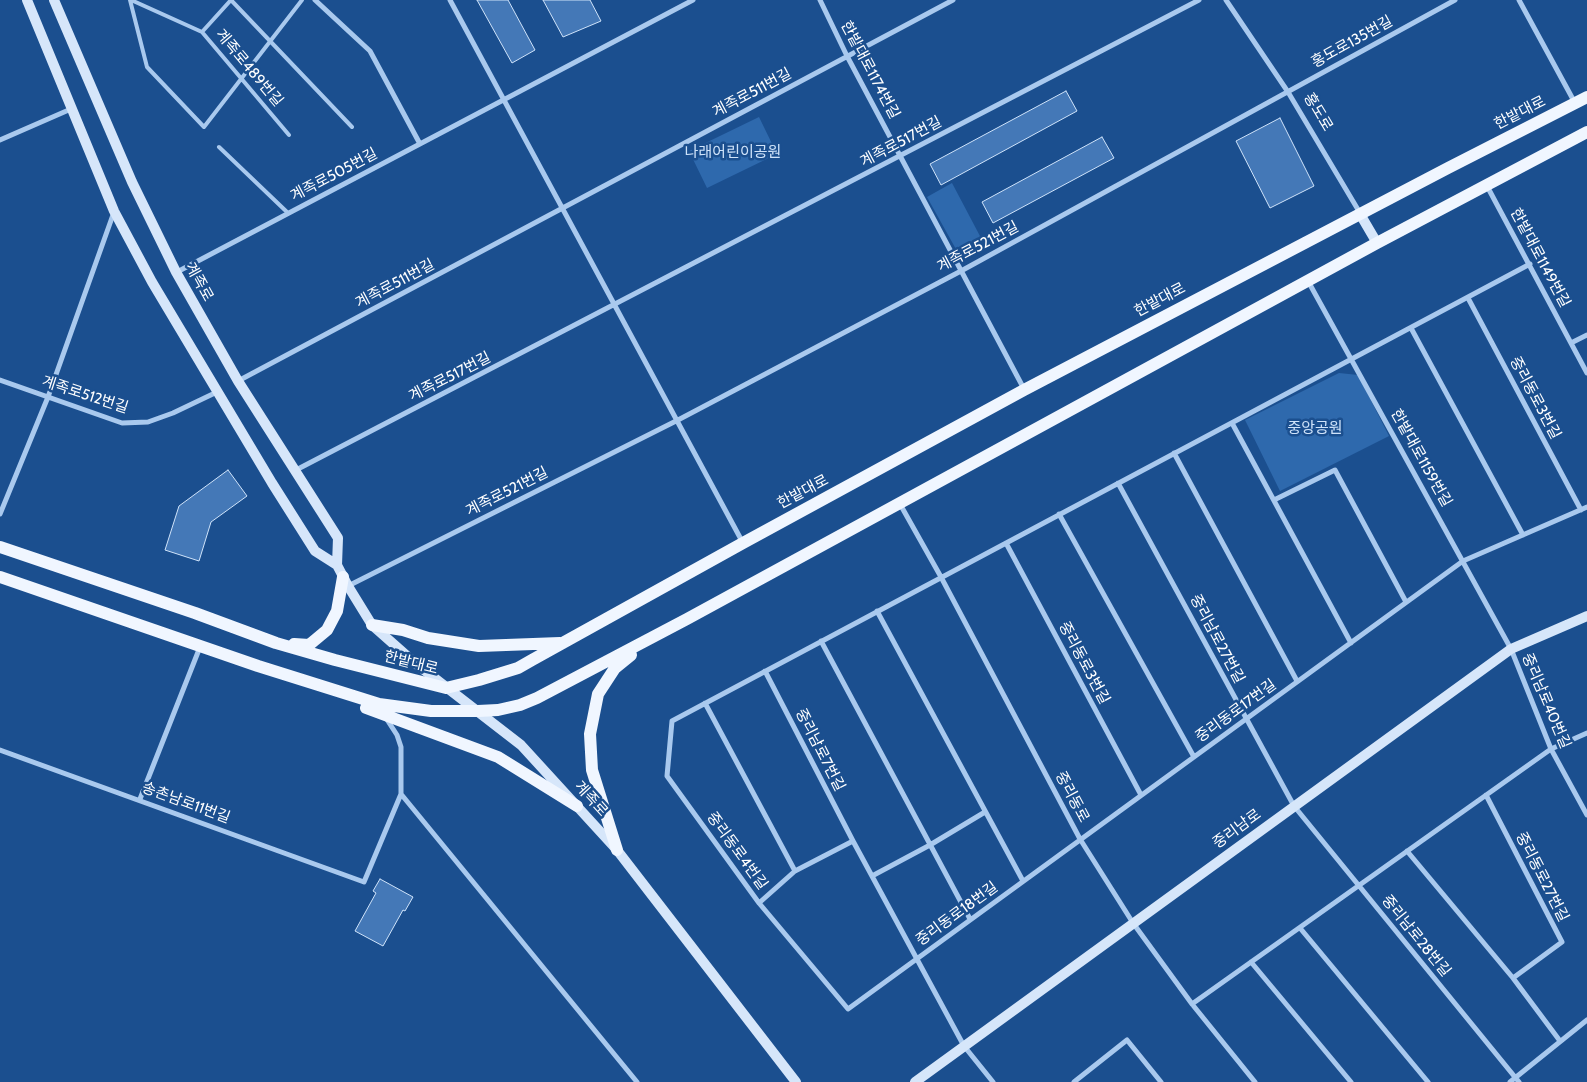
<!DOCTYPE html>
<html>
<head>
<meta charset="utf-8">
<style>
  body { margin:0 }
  canvas { display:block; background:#1b4f8f }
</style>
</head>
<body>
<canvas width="1587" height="1082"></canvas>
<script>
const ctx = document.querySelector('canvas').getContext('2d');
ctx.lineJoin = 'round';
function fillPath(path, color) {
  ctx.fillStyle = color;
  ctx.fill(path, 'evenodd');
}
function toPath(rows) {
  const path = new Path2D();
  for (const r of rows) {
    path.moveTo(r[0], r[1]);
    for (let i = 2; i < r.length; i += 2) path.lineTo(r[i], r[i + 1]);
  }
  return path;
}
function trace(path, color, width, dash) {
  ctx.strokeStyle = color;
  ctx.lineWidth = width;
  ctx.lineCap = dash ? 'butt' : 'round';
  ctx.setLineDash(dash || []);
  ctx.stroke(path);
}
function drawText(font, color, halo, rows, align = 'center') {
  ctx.font = font + ' Cabin,"Noto Sans KR",sans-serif';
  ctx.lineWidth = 5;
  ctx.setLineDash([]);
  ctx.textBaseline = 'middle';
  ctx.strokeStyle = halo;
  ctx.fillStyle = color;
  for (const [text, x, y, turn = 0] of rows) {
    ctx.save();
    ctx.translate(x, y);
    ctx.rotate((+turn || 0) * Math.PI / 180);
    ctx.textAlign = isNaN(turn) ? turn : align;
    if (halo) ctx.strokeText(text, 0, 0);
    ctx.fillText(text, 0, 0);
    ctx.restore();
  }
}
fillPath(toPath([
  [759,117,777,154,707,188,689,151],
  [952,183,981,238,957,251,927,197],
  [1339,373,1358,375,1389,436,1280,491,1245,420]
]), '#2e69ad');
const building = toPath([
  [477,0,508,0,535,50,512,63,477,0],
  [543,0,590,0,601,21,563,37,543,0],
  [1066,91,1077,111,941,185,930,164,1066,91],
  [1280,118,1314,186,1270,208,1236,141,1280,118],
  [1102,137,1114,158,993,223,982,202,1102,137],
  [228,470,247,496,211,522,199,561,165,550,179,506,228,470],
  [380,879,413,897,405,911,403,910,383,946,355,931,376,893,373,891,380,879]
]);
fillPath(building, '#4478b7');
trace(building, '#cfe3fa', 1);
trace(toPath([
  [130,0,147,67,204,127,302,0],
  [131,0,202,32,289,135],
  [231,0,352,127],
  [202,32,231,0],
  [219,147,288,213]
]), '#a9c9ee', 4);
trace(toPath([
  [315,0,370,51,420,144],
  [450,0,743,543],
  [820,0,847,56,1024,389],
  [1226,0,1288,92,1360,213],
  [1519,0,1575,103],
  [0,140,71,109],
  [1487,186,1587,373],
  [1530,264,672,721,667,776,759,903,848,1009,1463,561,1587,507],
  [177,272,693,0],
  [1308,281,1511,649,1551,749,1587,815],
  [1468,298,1581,510],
  [1411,328,1523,535],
  [1571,343,1587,335],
  [0,380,122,423,148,422,173,413,217,392],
  [238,381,953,0],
  [1232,423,1351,643],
  [1174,453,1297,681],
  [296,470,1199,0],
  [1118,483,1294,806,1519,1082],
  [1274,500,1335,470,1406,602],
  [900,504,941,577,1080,839,1133,923,1192,1004,1255,1082],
  [0,514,48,397,114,212],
  [1059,514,1194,757],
  [1006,543,1141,795],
  [348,586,678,420,961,271,1455,0],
  [877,611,1023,881],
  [821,641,970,919],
  [765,671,853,841,964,1046,993,1082],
  [705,703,795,871],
  [386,718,397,735,401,747,401,794],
  [0,750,364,882,401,794,637,1082],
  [1486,795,1562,942,1513,978],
  [140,799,200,647],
  [1407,851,1513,978,1560,1041],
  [872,876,930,845,985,812],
  [759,903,795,871,853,841],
  [1300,928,1428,1082],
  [1251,962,1351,1082],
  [1192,1004,1551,749,1587,733],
  [1074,1082,1127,1040,1161,1082],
  [1510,1082,1587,1020]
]), '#a9c9ee', 5);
trace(toPath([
  [27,0,114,211,152,282,272,483,315,551,337,565],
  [54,0,132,182,176,272,238,381,338,538,337,565,348,586,372,625,415,663,521,745,617,850,796,1082],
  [1360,214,1377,243],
  [915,1082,1511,649,1587,616]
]), '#d6e6fa', 10);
trace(toPath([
  [0,547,195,613,276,643,335,660,446,688,479,680,518,668,532,660,743,543,1024,390,1448,168,1587,97],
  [0,577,258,666,379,704,431,711,478,711,498,710,520,705,537,698,687,619,1377,243,1587,132],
  [372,625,403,630,428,638,479,646,560,643],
  [294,644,309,645,327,630,337,611,343,577],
  [366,708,498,757,577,806],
  [617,850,592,770,590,734,598,694,615,668,631,655]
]), '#f0f6ff', 12);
drawText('15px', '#fff', '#1b4f8f', [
  ["홍도로135번길",1352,42,-29],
  ["계족로489번길",249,68,50],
  ["한밭대로1174번길",870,70,62],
  ["계족로511번길",752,93,-28],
  ["홍도로",1318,112,59],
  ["한밭대로",1520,113,-27],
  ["계족로517번길",901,142,-28],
  ["계족로505번길",334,175,-28],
  ["계족로521번길",978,247,-28],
  ["한밭대로1149번길",1540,258,62],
  ["계족로",199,282,61],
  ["계족로511번길",395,284,-28],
  ["한밭대로",1160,300,-28],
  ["계족로517번길",450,377,-27],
  ["계족로512번길",85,395,18],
  ["중리동로3번길",1535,398,62],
  ["한밭대로1159번길",1421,458,61],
  ["계족로521번길",507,492,-27],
  ["한밭대로",803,492,-28],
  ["중리남로27번길",1217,639,62],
  ["한밭대로",411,663,14],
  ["중리동로3번길",1084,663,62],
  ["중리남로40번길",1546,701,67],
  ["중리동로17번길",1236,711,-36],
  ["중리남로7번길",820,750,63],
  ["중리동로",1072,797,62],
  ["계족로",591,799,48],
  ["송촌남로11번길",186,803,20],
  ["중리남로",1237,829,-36],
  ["중리동로4번길",737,851,54],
  ["중리동로27번길",1542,877,63],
  ["중리동로18번길",957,914,-36],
  ["중리남로28번길",1416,936,51]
]);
drawText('15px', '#cfe3fa', '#1b4f8f', [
  ["나래어린이공원",733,153],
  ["중앙공원",1315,429]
]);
</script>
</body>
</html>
